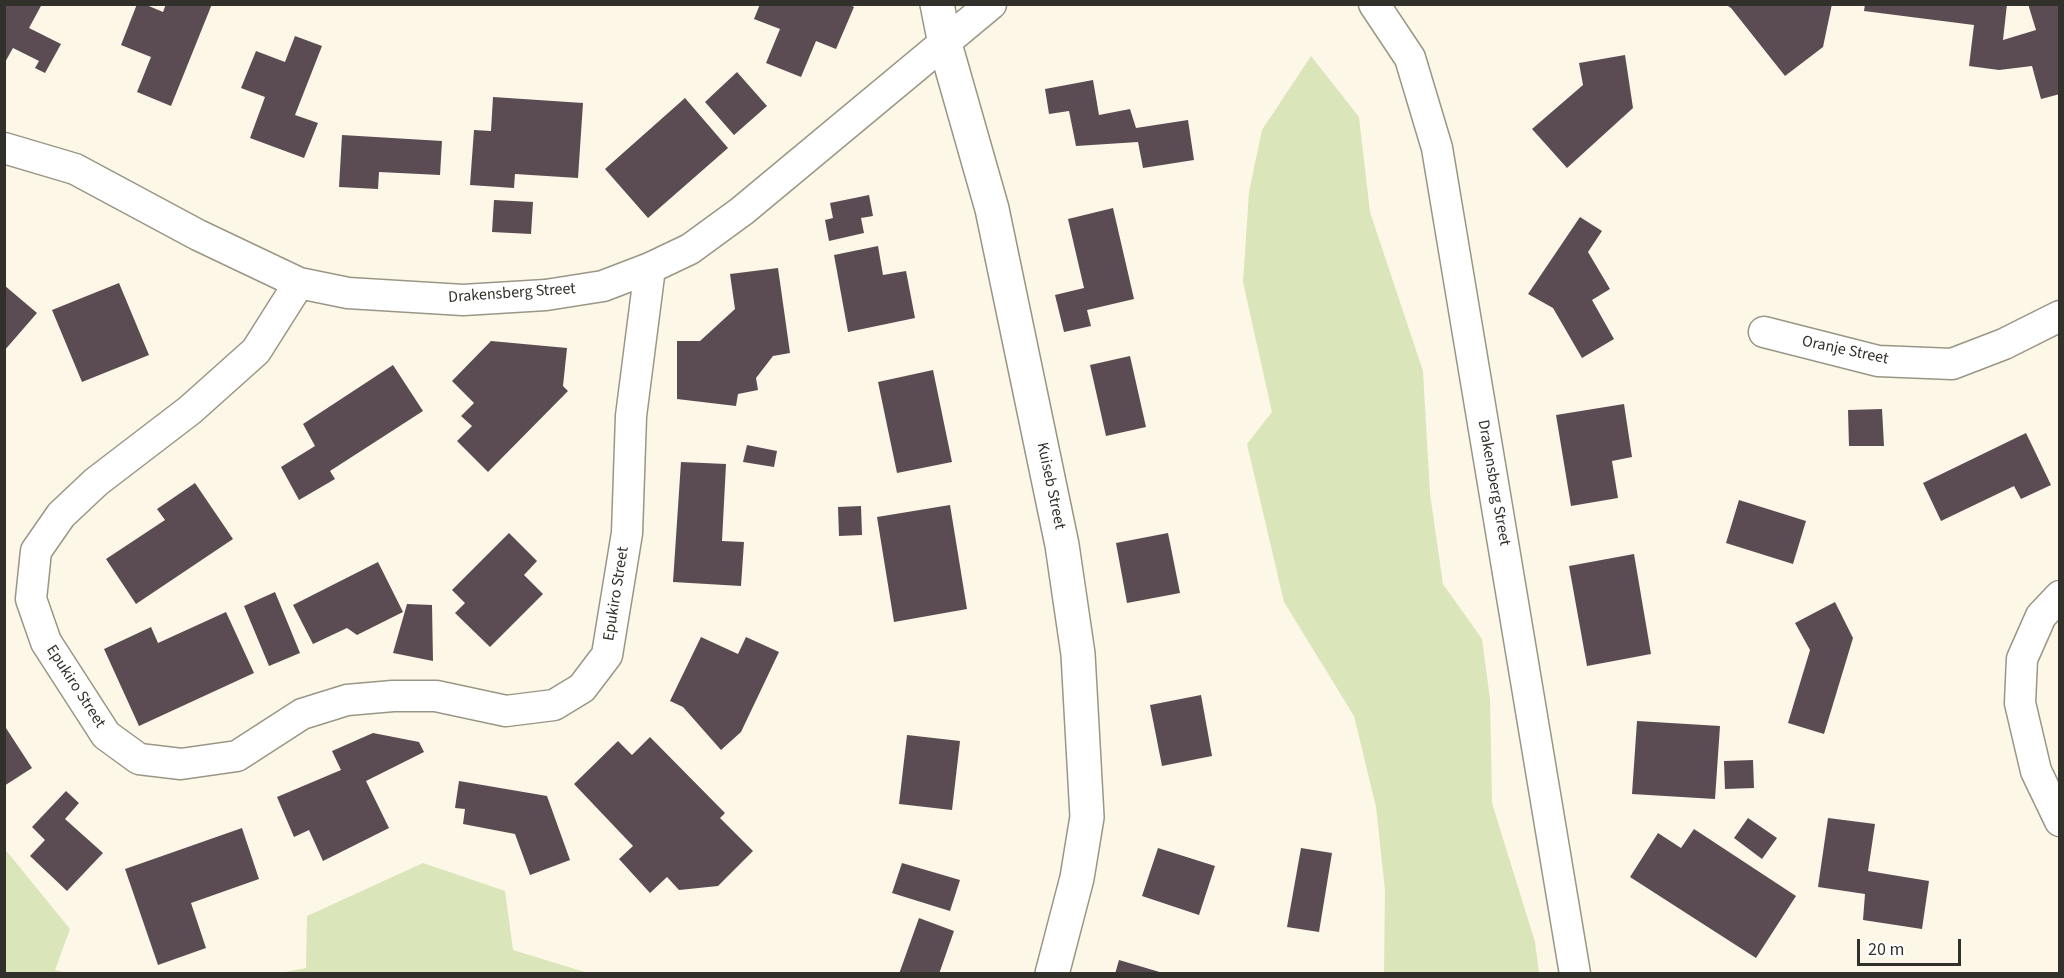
<!DOCTYPE html>
<html>
<head>
<meta charset="utf-8">
<style>
  body { margin:0 }
  #map { position:relative; width:2064px; height:978px; overflow:hidden; background:#fcf7e6; font-family:"Source Sans 3",sans-serif }
  canvas { display:block }
  .frame { position:absolute; inset:0; border:6px solid #32302a; pointer-events:none }
  .scale { position:absolute; left:1857px; top:939px; width:104px; height:27px; box-sizing:border-box; border:3px solid #32302a; border-top:0; padding-left:8px; font-size:18px; line-height:21px; white-space:nowrap; color:#32302a; -webkit-text-stroke:4px #fff; paint-order:stroke }
</style>
</head>
<body>
<div id="map">
<canvas width="2064" height="978"></canvas>
<div class="frame"></div>
<div class="scale">20 m</div>
</div>
<script>
const ctx = document.querySelector('canvas').getContext('2d');
ctx.lineJoin = 'round';
function fillPath(path, color) {
  ctx.fillStyle = color;
  ctx.fill(path, 'evenodd');
}
function toPath(rows) {
  const path = new Path2D();
  for (const r of rows) {
    path.moveTo(r[0], r[1]);
    for (let i = 2; i < r.length; i += 2) path.lineTo(r[i], r[i + 1]);
  }
  return path;
}
function trace(path, color, width, dash) {
  ctx.strokeStyle = color;
  ctx.lineWidth = width;
  ctx.lineCap = dash ? 'butt' : 'round';
  ctx.setLineDash(dash || []);
  ctx.stroke(path);
}
function drawText(font, color, halo, rows, align = 'center') {
  ctx.font = font + ' "Source Sans 3",sans-serif';
  ctx.lineWidth = 6;
  ctx.setLineDash([]);
  ctx.textBaseline = 'middle';
  ctx.strokeStyle = halo;
  ctx.fillStyle = color;
  for (const [text, x, y, turn = 0] of rows) {
    ctx.save();
    ctx.translate(x, y);
    ctx.rotate((+turn || 0) * Math.PI / 180);
    ctx.textAlign = isNaN(turn) ? turn : align;
    if (halo) ctx.strokeText(text, 0, 0);
    ctx.fillText(text, 0, 0);
    ctx.restore();
  }
}
fillPath(toPath([
  [1311,56,1359,117,1370,212,1423,371,1430,494,1443,584,1482,639,1490,699,1492,803,1535,942,1539,973,1384,973,1385,890,1376,807,1354,716,1284,602,1247,444,1272,412,1243,282,1249,192,1262,130],
  [4,848,70,929,55,970,67,973,5,973],
  [423,863,505,891,513,950,588,973,280,973,306,968,307,916]
]), '#dae6b9');
fillPath(toPath([
  [4,4,42,4,29,28,61,44,45,73,35,68,39,61,13,48,4,64],
  [137,4,144,4,163,12,166,4,212,4,171,106,137,92,151,57,121,45],
  [760,4,848,4,854,7,836,49,816,41,801,77,766,63,780,29,754,19],
  [1725,4,1832,4,1823,47,1785,76,1731,8],
  [1865,4,2007,4,2003,40,2036,30,2028,4,2060,4,2060,94,2041,99,2032,66,1999,70,1969,66,1974,25,1864,11],
  [295,36,322,46,295,115,318,123,304,158,250,138,265,97,241,88,256,51,285,62],
  [1625,55,1633,108,1567,168,1532,129,1583,85,1579,63],
  [737,72,767,106,734,135,705,102],
  [1093,80,1099,115,1130,109,1136,128,1188,120,1194,160,1143,168,1138,142,1076,146,1069,111,1049,114,1045,89],
  [493,97,583,103,578,178,515,174,514,188,470,185,474,130,491,131],
  [685,98,728,148,648,218,605,169],
  [342,135,442,141,440,175,379,172,378,189,339,187],
  [869,195,873,216,861,218,864,233,829,241,825,220,833,218,830,203],
  [494,200,533,202,531,234,492,232],
  [1113,208,1134,299,1087,310,1091,326,1064,332,1055,295,1084,288,1068,219],
  [1580,217,1602,231,1588,252,1610,289,1592,300,1614,339,1582,358,1553,308,1528,294],
  [878,246,883,275,906,271,915,318,848,332,834,255],
  [778,268,790,353,773,356,756,378,758,390,738,394,736,406,677,399,677,341,700,341,735,309,730,274],
  [119,283,149,355,82,382,52,310],
  [4,285,37,313,4,351],
  [491,341,567,348,563,386,568,391,488,472,457,441,472,426,461,416,474,403,452,381],
  [1130,356,1146,427,1106,436,1090,365],
  [393,365,423,411,330,471,335,479,299,500,281,467,315,446,303,424],
  [933,370,952,462,897,473,878,382],
  [1624,404,1632,457,1612,461,1618,498,1571,506,1556,415],
  [1882,409,1884,446,1849,446,1848,410],
  [2026,433,2051,485,2021,499,2014,486,1941,521,1923,483],
  [747,445,777,451,774,467,743,462],
  [681,462,726,464,722,541,744,542,741,586,673,582],
  [195,483,233,539,136,604,106,559,165,520,157,509],
  [1739,500,1806,521,1793,564,1726,543],
  [950,505,967,609,894,622,877,517],
  [861,506,862,535,839,536,838,507],
  [509,533,537,561,524,575,543,594,490,647,455,613,465,603,452,590],
  [1168,533,1180,593,1127,603,1116,543],
  [1634,554,1651,654,1587,666,1569,566],
  [378,562,403,612,357,635,347,628,313,644,293,605],
  [275,592,300,653,269,666,244,606],
  [1835,602,1853,638,1824,734,1788,723,1810,650,1795,623],
  [407,604,432,605,433,661,393,653],
  [226,612,254,673,139,726,104,649,151,627,158,643],
  [701,637,738,654,746,637,779,652,741,732,721,750,683,707,670,701],
  [1201,695,1212,756,1162,766,1150,705],
  [1637,721,1720,726,1715,799,1632,794],
  [4,725,32,768,4,786],
  [373,733,419,742,424,752,366,781,389,828,323,861,309,830,294,837,277,797,341,770,332,751],
  [907,735,960,741,952,810,899,804],
  [650,737,725,813,720,818,753,851,718,886,679,890,667,877,650,893,619,859,633,846,574,784,618,741,632,755],
  [1753,760,1754,788,1725,789,1724,761],
  [459,781,547,796,570,860,530,875,515,834,463,824,465,809,455,808],
  [66,791,79,803,65,819,103,853,67,891,30,856,45,840,32,827],
  [1748,818,1777,838,1762,859,1734,838],
  [1828,818,1875,824,1868,871,1929,881,1922,929,1863,920,1865,894,1818,887],
  [242,828,259,879,191,903,206,948,158,965,125,869],
  [1694,829,1796,896,1756,958,1630,877,1658,833,1681,848],
  [1158,848,1215,866,1199,915,1142,896],
  [1301,848,1332,853,1319,932,1287,927],
  [902,863,960,880,950,911,892,893],
  [919,918,954,931,939,974,899,974],
  [1119,960,1163,973,1163,974,1115,974]
]), '#5b4c54');
const minor = toPath([
  [1374,4,1410,58,1437,148,1575,974],
  [4,148,75,169,198,235,299,283,348,293,463,300,546,295,603,286,650,268,690,249,742,211,991,4],
  [299,283,256,351,190,410,96,482,61,515,36,551,31,599,46,642,106,735,139,759,181,764,237,756,302,714,347,700,393,696,436,696,506,711,554,705,582,688,607,655,627,533,631,416,650,268],
  [1764,332,1878,361,1952,364,2004,344,2060,316],
  [2060,596,2041,616,2022,659,2020,703,2036,771,2060,821]
]);
const tertiary = toPath([
  [937,4,945,44,992,209,1062,545,1078,654,1087,817,1077,878,1052,974]
]);
trace(minor, '#9a9686', 33);
trace(tertiary, '#9a9686', 36);
trace(minor, '#fff', 30);
trace(tertiary, '#fff', 33);
drawText('16px', '#32302a', '#fff', [
  ["Drakensberg Street",512,294,-4],
  ["Oranje Street",1845,351,12],
  ["Drakensberg Street",1493,483,80],
  ["Kuiseb Street",1050,486,78],
  ["Epukiro Street",617,594,-81],
  ["Epukiro Street",75,687,57]
]);
</script>
</body>
</html>
